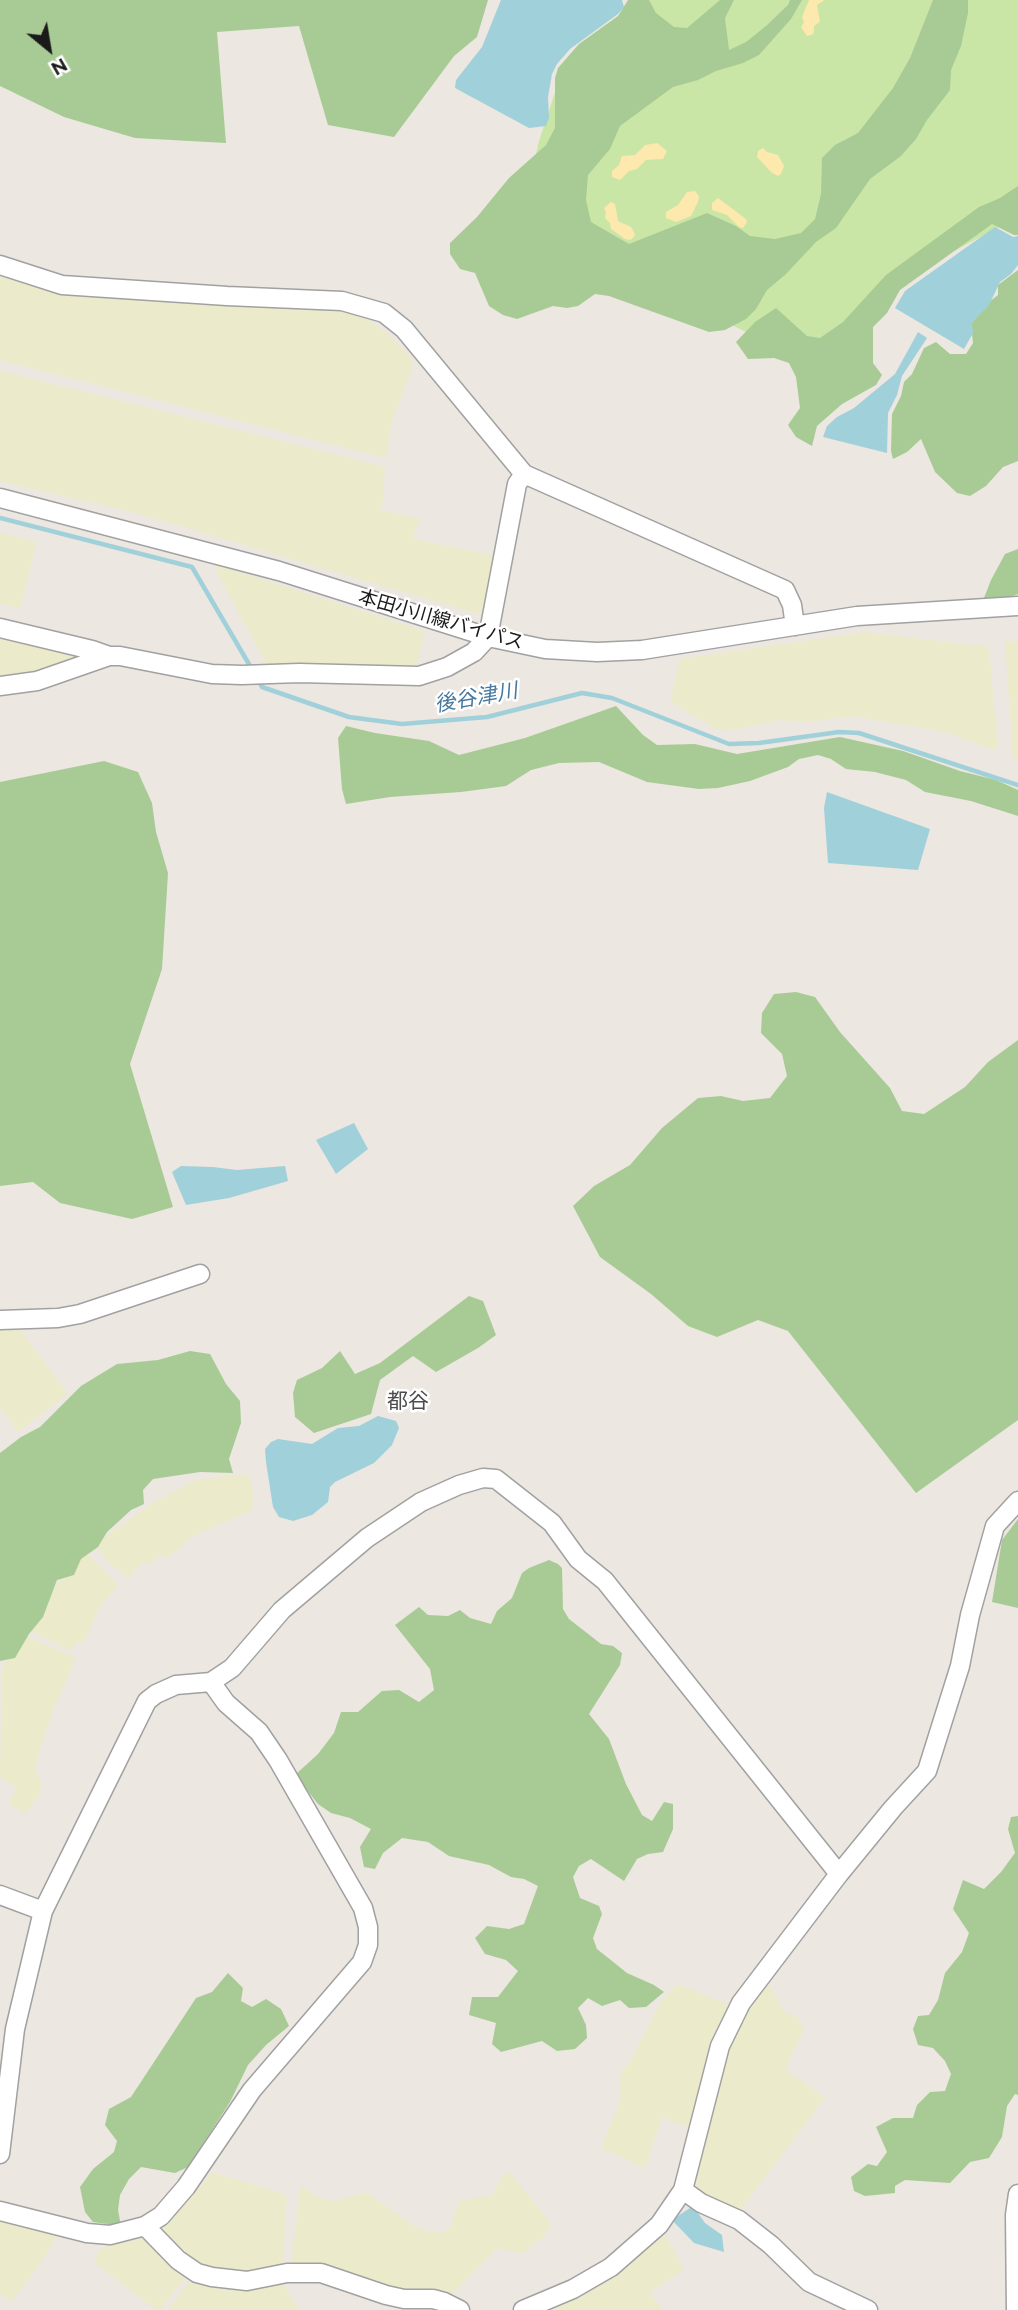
<!DOCTYPE html>
<html>
<head>
<meta charset="utf-8">
<style>
  body { margin:0 }
  #map { position:relative; width:1018px; height:2310px; overflow:hidden; background:#ece7e0; font-family:Raleway,sans-serif }
  canvas { display:block }
  .north { position:absolute; left:14px; top:14px; width:70px; height:70px; -webkit-text-stroke:5px #fff; paint-order:stroke; rotate:150deg; font-size:19px; font-weight:700; line-height:28px; text-align:center; color:#1a1a1a }
  .north::after { content:''; display:block; margin:auto; width:24px; height:32px; background:#1a1a1a; clip-path:polygon(50% 0,100% 100%,50% 72%,0 100%) }
</style>
</head>
<body>
<div id="map">
<canvas width="1018" height="2310"></canvas>
<div class="north">N</div>
</div>
<script>
const ctx = document.querySelector('canvas').getContext('2d');
ctx.lineJoin = 'round';
function fillPath(path, color) {
  ctx.fillStyle = color;
  ctx.fill(path, 'evenodd');
}
function toPath(rows) {
  const path = new Path2D();
  for (const r of rows) {
    path.moveTo(r[0], r[1]);
    for (let i = 2; i < r.length; i += 2) path.lineTo(r[i], r[i + 1]);
  }
  return path;
}
function trace(path, color, width, dash) {
  ctx.strokeStyle = color;
  ctx.lineWidth = width;
  ctx.lineCap = dash ? 'butt' : 'round';
  ctx.setLineDash(dash || []);
  ctx.stroke(path);
}
function drawText(font, color, halo, rows, align = 'center') {
  ctx.font = font + ' Raleway,"Noto Sans JP",sans-serif';
  ctx.lineWidth = 5;
  ctx.setLineDash([]);
  ctx.textBaseline = 'middle';
  ctx.strokeStyle = halo;
  ctx.fillStyle = color;
  for (const [text, x, y, turn = 0] of rows) {
    ctx.save();
    ctx.translate(x, y);
    ctx.rotate((+turn || 0) * Math.PI / 180);
    ctx.textAlign = isNaN(turn) ? turn : align;
    if (halo) ctx.strokeText(text, 0, 0);
    ctx.fillText(text, 0, 0);
    ctx.restore();
  }
}
fillPath(toPath([
  [0,272,14,280,65,295,337,310,368,319,390,336,411,357,412,369,392,421,386,458,0,360],
  [0,371,385,467,382,511,419,518,413,539,497,556,487,612,478,614,140,514,0,481],
  [0,533,37,542,20,608,0,604],
  [216,565,425,631,416,669,267,670,266,664,215,569],
  [865,632,989,647,998,751,945,732,853,716,806,722,778,720,734,730,718,730,670,702,680,659],
  [0,635,87,656,56,667,0,679],
  [1005,642,1018,642,1018,760,1013,758],
  [0,1327,18,1327,68,1394,18,1432,0,1408],
  [247,1474,252,1482,254,1509,193,1536,169,1557,159,1556,151,1563,143,1562,128,1578,106,1560,94,1544,154,1502,195,1480],
  [86,1552,119,1585,100,1606,83,1644,77,1642,71,1651,28,1630,45,1598],
  [24,1635,76,1658,54,1708,39,1751,35,1770,41,1782,40,1794,25,1814,9,1804,17,1788,0,1777,2,1668],
  [767,1982,785,2012,799,2018,804,2029,785,2069,825,2098,738,2213,698,2191,692,2180,729,2042,744,2009],
  [678,1984,731,2006,717,2031,691,2128,662,2117,645,2168,601,2148,619,2104,621,2072,629,2063,661,2001],
  [212,2172,287,2195,283,2266,247,2273,208,2270,181,2255,160,2227,205,2182],
  [504,2173,511,2174,551,2224,544,2236,522,2253,497,2248,451,2295,437,2292,414,2292,388,2289,314,2265,291,2264,301,2186,319,2198,336,2201,357,2194,369,2194,414,2226,431,2232,442,2233,452,2226,455,2210,461,2200,492,2196],
  [0,2217,58,2234,38,2267,11,2301,0,2294],
  [656,2237,667,2238,684,2269,650,2292,663,2310,556,2310,554,2307,615,2272,645,2250],
  [138,2238,144,2239,161,2252,186,2277,161,2309,158,2307,155,2309,94,2262,100,2249],
  [190,2280,221,2287,242,2288,280,2281,300,2310,168,2310]
]), '#ebebcb');
fillPath(toPath([
  [645,0,1018,0,1018,217,905,277,807,362,622,271,517,236,539,141,565,62]
]), '#cae6a6');
fillPath(toPath([
  [0,0,488,0,477,37,454,56,394,137,328,125,299,26,217,32,226,143,135,138,64,117,0,86],
  [628,0,649,0,656,13,674,27,687,28,720,0,734,0,725,18,729,50,746,42,766,26,788,5,790,0,802,0,791,19,759,55,743,63,716,71,698,80,673,87,620,126,610,149,588,175,586,200,591,222,629,244,707,213,736,226,750,236,775,239,801,233,815,219,821,194,822,158,835,145,858,133,893,88,910,58,933,0,968,0,968,13,961,46,951,70,950,90,927,120,916,139,901,156,870,179,836,228,816,242,786,274,767,290,756,309,746,319,725,330,709,332,609,296,595,294,578,306,567,308,553,306,517,319,503,315,489,306,475,273,460,269,450,254,450,243,477,217,509,178,546,145,555,128,555,78,558,68,579,44,618,16],
  [1018,186,1018,235,1014,235,992,224,900,290,887,313,873,327,873,363,882,375,876,385,842,404,817,426,812,446,796,437,788,425,800,408,796,377,789,363,774,358,748,359,736,342,755,322,776,308,807,336,820,338,843,322,886,275,979,207,1000,198],
  [1018,270,1018,461,1003,467,986,486,970,496,957,493,935,472,921,439,907,452,893,459,891,451,892,414,901,396,904,382,912,374,924,348,936,342,950,354,966,354,973,343,970,317,998,295,998,285],
  [1018,549,1018,594,997,602,984,598,991,580,1005,554],
  [616,706,643,735,657,745,695,744,737,754,840,737,903,751,960,771,996,780,1018,790,1018,816,971,801,925,792,906,780,875,772,846,769,831,759,818,755,799,759,788,767,750,781,718,788,699,789,647,782,599,762,559,763,531,770,506,786,461,792,390,797,346,804,342,789,338,738,346,726,375,733,429,741,459,755,525,738],
  [104,761,138,772,152,803,156,832,168,873,162,969,130,1064,173,1207,132,1219,60,1203,33,1182,0,1186,0,782],
  [796,992,815,997,840,1032,890,1088,902,1111,924,1114,965,1087,988,1062,1018,1040,1018,1420,916,1493,788,1331,758,1320,717,1337,688,1326,651,1294,600,1257,573,1206,594,1186,630,1165,662,1128,698,1098,721,1096,743,1101,770,1098,787,1076,782,1054,761,1033,762,1013,774,994],
  [469,1296,483,1301,496,1335,478,1348,436,1372,413,1356,380,1380,371,1414,314,1433,295,1417,293,1393,297,1380,322,1368,340,1351,355,1374,380,1363],
  [190,1351,210,1354,226,1384,240,1401,241,1423,229,1459,233,1473,200,1472,153,1479,143,1490,144,1504,131,1510,107,1532,98,1547,81,1559,74,1575,57,1580,43,1617,29,1634,15,1658,0,1661,0,1453,21,1437,40,1427,81,1386,117,1364,158,1360],
  [1018,1519,1018,1608,992,1602,1002,1540],
  [549,1560,558,1564,562,1568,563,1609,569,1619,601,1644,613,1646,622,1653,620,1665,589,1714,609,1739,626,1784,642,1815,652,1821,664,1802,673,1804,673,1829,663,1852,648,1854,637,1859,624,1881,591,1859,579,1866,573,1877,580,1898,599,1906,602,1914,593,1938,597,1949,627,1973,654,1985,664,1992,646,2007,629,2008,620,2000,602,2006,588,1998,578,2008,586,2025,587,2038,575,2049,557,2051,542,2041,501,2052,492,2044,496,2023,469,2015,472,1997,498,1997,518,1971,506,1960,485,1954,475,1938,487,1926,509,1929,524,1924,538,1886,524,1879,511,1877,489,1865,449,1856,428,1842,402,1838,383,1853,375,1869,364,1867,360,1847,371,1829,350,1818,331,1813,318,1804,295,1775,318,1754,334,1733,341,1712,358,1712,382,1691,399,1690,419,1702,434,1690,430,1669,395,1625,419,1607,428,1615,448,1616,460,1610,470,1618,491,1624,497,1611,512,1598,522,1573,529,1568],
  [1018,1816,1018,2095,1015,2094,1007,2106,1002,2137,989,2158,970,2162,950,2183,905,2180,895,2186,895,2193,865,2196,854,2191,851,2177,868,2164,877,2166,887,2152,876,2127,893,2118,913,2118,917,2105,930,2092,945,2091,951,2074,945,2061,933,2048,918,2045,913,2029,918,2016,929,2015,938,2000,945,1973,962,1952,969,1933,953,1909,963,1880,984,1889,1001,1872,1015,1853,1008,1829,1011,1817],
  [228,1973,243,1988,241,2001,252,2007,266,1999,281,2009,289,2026,266,2045,248,2065,230,2102,188,2167,175,2173,141,2167,129,2179,120,2195,118,2210,121,2226,93,2222,85,2212,80,2187,93,2169,114,2152,117,2141,105,2125,109,2109,131,2097,196,1998,212,1992]
]), '#a8cb95');
fillPath(toPath([
  [809,0,825,0,817,5,820,22,814,26,814,32,812,35,807,36,801,27,804,22,802,17],
  [657,143,667,151,663,159,646,160,637,169,629,171,620,180,612,177,612,171,619,165,622,156,635,155,645,145],
  [763,148,767,152,778,155,784,166,781,174,778,176,772,173,757,157,758,151],
  [695,191,699,196,698,202,691,216,676,222,666,218,666,212,678,205,687,192],
  [718,198,746,219,747,222,743,228,739,227,727,215,712,210,712,203],
  [611,202,615,204,618,221,631,227,635,234,634,237,630,240,625,239,611,229,610,223,605,218,606,212,604,208]
]), '#fde8ad');
fillPath(toPath([
  [501,0,622,0,624,7,618,14,570,49,557,64,552,74,548,97,549,118,546,126,529,128,455,88,456,80,482,47],
  [995,227,1013,237,1018,236,1018,265,1011,274,1000,282,989,305,972,323,973,333,964,349,895,308,905,291],
  [918,332,927,338,902,376,897,395,888,413,887,453,823,437,827,426,837,417,854,408,895,374],
  [827,792,930,829,918,870,828,863,824,808],
  [354,1123,368,1149,336,1174,316,1140],
  [181,1166,213,1167,237,1170,285,1166,288,1181,229,1198,186,1205,172,1172],
  [378,1416,396,1421,399,1428,392,1445,374,1463,335,1482,330,1487,328,1502,312,1515,293,1521,279,1517,273,1507,266,1462,265,1449,271,1442,278,1439,312,1444,338,1428,359,1426],
  [693,2206,705,2223,722,2235,724,2252,694,2243,672,2220]
]), '#a0d0d9');
trace(toPath([
  [0,518,192,567,253,671],
  [257,678,262,687,349,717,402,724,487,717,582,693,612,698,729,744,759,743,839,732,859,733,1018,785]
]), '#a0d0d9', 4.5);
const minor = toPath([
  [0,265,62,285,227,296,342,301,384,313,404,329,524,474,785,590,792,605,795,626],
  [0,498,279,571,488,637,545,649,597,652,642,650,857,616,1018,606],
  [0,628,92,650,109,656],
  [0,686,37,681,109,656,120,656,212,674,242,675,299,673,419,676,447,667,474,652,488,637,517,484,524,474],
  [0,1320,58,1318,80,1314,200,1274],
  [0,1895,43,1911],
  [0,2154,15,2029,43,1911,147,1701,156,1694,176,1685,211,1682,232,1668,282,1610,367,1538,421,1502,459,1485,483,1478,496,1479,552,1523,578,1559,605,1581,839,1874],
  [683,2190,701,2203,739,2220,771,2245,809,2282,868,2310],
  [0,2211,87,2233,110,2235,145,2226,161,2216,186,2187,252,2090,362,1962,368,1945,368,1927,363,1908,278,1760,259,1732,226,1703,211,1682],
  [145,2226,178,2260,197,2273,212,2277,247,2281,287,2273,321,2273,386,2295,404,2299,433,2299,444,2302,460,2310],
  [523,2310,573,2289,611,2267,659,2225,683,2190,720,2046,741,2003,839,1874,893,1808,927,1771,960,1666,970,1615,995,1526,1018,1501],
  [1016,2310,1015,2215,1018,2194]
]);
trace(minor, '#a1a1a1', 21);
trace(minor, '#fff', 18);
drawText('19px', '#1a1a1a', '#fff', [
  ["本田小川線バイパス",441,620,16]
]);
drawText('italic 21px', '#4779a0', '#fff', [
  ["後谷津川",476,698,-10]
]);
drawText('21px', '#4d4d4d', '#fff', [
  ["都谷",408,1402]
]);
</script>
</body>
</html>
